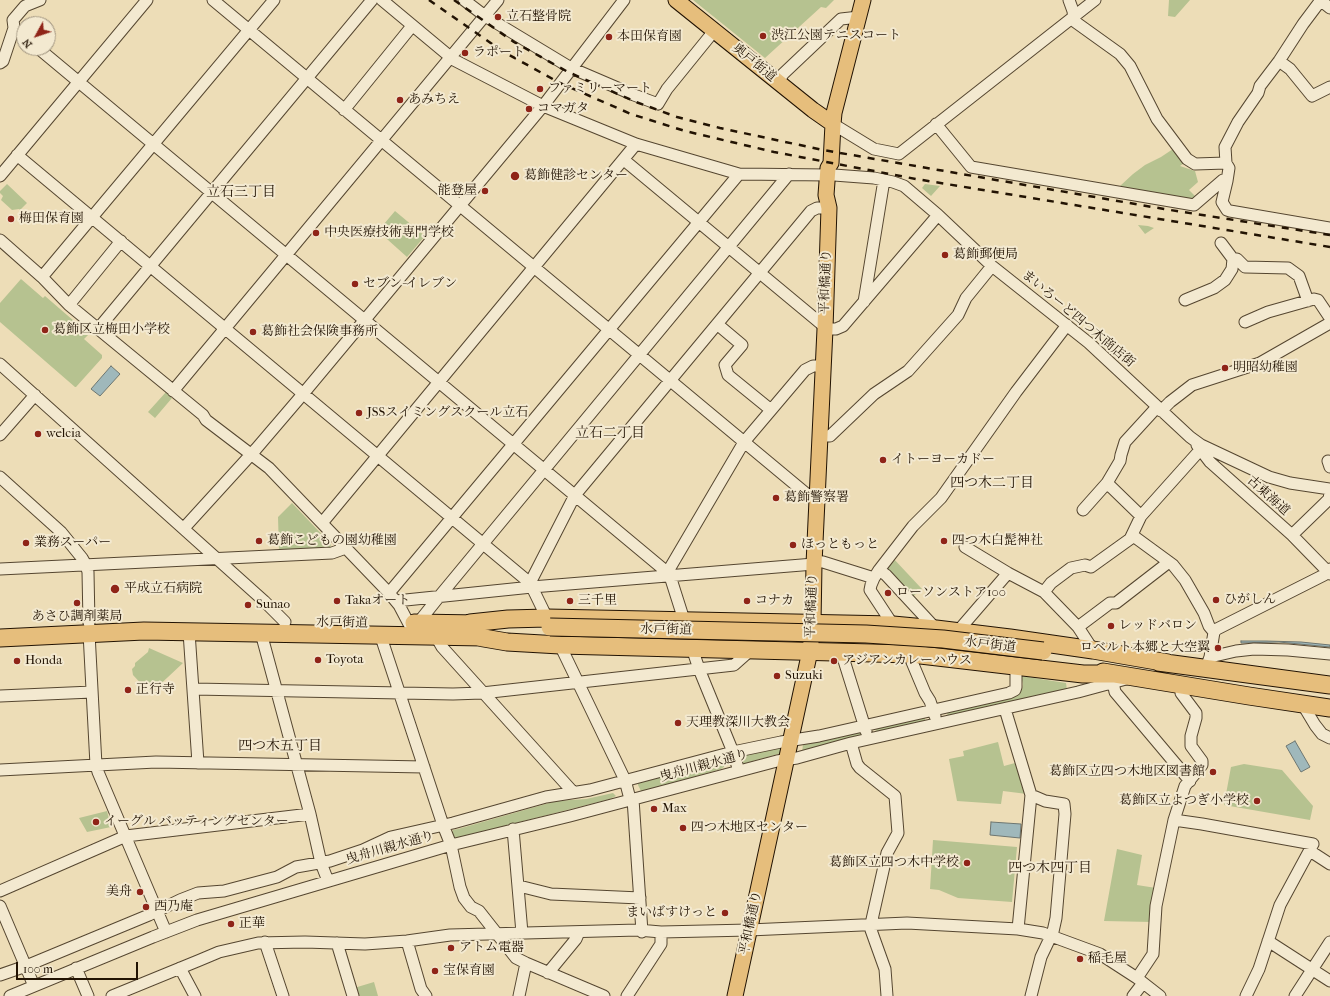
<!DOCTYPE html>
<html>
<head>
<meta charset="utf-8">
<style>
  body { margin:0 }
  #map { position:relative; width:1330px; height:996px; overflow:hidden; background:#edddb7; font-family:"IM FELL French Canon",serif }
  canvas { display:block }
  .north { position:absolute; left:16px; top:16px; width:40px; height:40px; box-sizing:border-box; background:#f3e9d0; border:1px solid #9f937e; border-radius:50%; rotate:230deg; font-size:11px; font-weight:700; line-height:16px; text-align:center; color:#221303 }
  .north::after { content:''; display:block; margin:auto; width:14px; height:18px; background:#8f2418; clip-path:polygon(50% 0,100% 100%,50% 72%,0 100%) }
  .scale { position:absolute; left:16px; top:962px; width:122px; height:18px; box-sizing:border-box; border:2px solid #221303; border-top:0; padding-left:5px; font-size:12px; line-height:14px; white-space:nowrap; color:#221303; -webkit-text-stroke:3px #f3e9d0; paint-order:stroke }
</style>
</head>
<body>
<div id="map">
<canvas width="1330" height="996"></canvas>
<div class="north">N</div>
<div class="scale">100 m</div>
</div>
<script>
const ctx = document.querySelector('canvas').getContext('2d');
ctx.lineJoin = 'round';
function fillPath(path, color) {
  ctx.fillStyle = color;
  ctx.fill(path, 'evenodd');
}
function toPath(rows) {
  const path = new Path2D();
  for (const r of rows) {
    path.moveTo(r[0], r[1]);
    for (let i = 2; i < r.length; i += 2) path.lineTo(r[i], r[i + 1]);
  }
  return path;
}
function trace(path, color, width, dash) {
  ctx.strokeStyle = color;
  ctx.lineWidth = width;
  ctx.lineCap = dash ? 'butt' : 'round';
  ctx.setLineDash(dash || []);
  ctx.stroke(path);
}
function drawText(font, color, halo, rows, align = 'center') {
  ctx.font = font + ' "IM FELL French Canon","Noto Serif JP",serif';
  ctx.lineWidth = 4;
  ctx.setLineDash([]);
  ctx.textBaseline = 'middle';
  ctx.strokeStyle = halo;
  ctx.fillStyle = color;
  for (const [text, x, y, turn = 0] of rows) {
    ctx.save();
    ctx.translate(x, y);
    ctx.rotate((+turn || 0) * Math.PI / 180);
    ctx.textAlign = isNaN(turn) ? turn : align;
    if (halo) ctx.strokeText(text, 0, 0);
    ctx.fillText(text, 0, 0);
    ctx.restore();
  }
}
fillPath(toPath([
  [693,0,834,0,826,8,821,7,765,58],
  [1169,0,1190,0,1175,17,1168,16],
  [1173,149,1184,163,1180,166,1195,171,1198,182,1189,190,1197,198,1195,200,1121,189,1120,186,1133,174,1145,165,1161,157],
  [7,184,27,203,20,210,19,209,12,210,1,200,3,196,0,193,0,191],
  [925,184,940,186,931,196,922,188],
  [395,211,425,236,407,257,378,231],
  [1138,225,1148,226,1154,228,1145,234],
  [21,279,43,298,45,296,89,334,84,339,102,355,102,358,76,387,75,387,0,322,0,303],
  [166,392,172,398,155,418,148,412],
  [292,503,331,544,330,549,279,551,278,517],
  [892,557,922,589,911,598,882,568],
  [149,648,183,663,153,691,151,689,146,689,133,675,132,669,135,666,135,663,148,652],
  [1021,676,1066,683,1067,690,949,718,946,711,1012,696,1022,689,1023,684],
  [925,717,925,722,879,732,875,730,876,728],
  [857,731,860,731,862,734,860,737,802,753,803,744],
  [998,742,1004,766,1015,763,1027,794,1003,791,1001,804,957,801,949,759,964,756,963,751],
  [781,745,782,753,742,764,740,756],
  [720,762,723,762,724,765,724,767,721,769,645,791,641,791,638,785,638,782,641,780],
  [1244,764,1282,770,1313,806,1310,820,1224,805,1231,767],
  [613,793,616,796,610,799,461,837,455,838,451,835,453,830,458,829,556,801,586,799],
  [107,811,111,827,87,832,79,818],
  [933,840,1017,847,1012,902,958,898,939,890,930,889],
  [1117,849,1142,855,1137,885,1156,888,1152,922,1104,921],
  [374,982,378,996,356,996,354,988]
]), '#b6c290');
const water = toPath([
  [111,366,120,374,100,396,91,389,111,366],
  [1241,641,1266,641,1301,642,1330,645,1330,647,1279,642,1241,643,1241,641],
  [1295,741,1310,767,1301,772,1286,746,1295,741],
  [991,822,1021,824,1020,838,990,835,991,822]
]);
fillPath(water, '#9fb8bb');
trace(water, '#6d7671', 1);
const minor = toPath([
  [213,0,809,496,817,498],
  [382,0,454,60,543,106,636,144,739,174,828,175],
  [464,0,485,16,571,68,634,95,658,104,667,89,714,31],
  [1069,0,1073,11,1074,21,1120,54,1130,66,1157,119,1187,159,1195,164,1226,163],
  [1320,0,1330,8],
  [1321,0,1303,24,1279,61,1260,86,1258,93,1238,122,1225,147,1226,163,1229,168,1227,181,1222,202,1227,210,1230,211,1330,228],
  [14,28,24,36],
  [38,48,662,568,670,576,684,620],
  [1279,61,1290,69,1312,96,1330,87],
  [0,63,3,61,14,28,13,20,25,6,40,0],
  [778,82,783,74,841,19,859,17],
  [344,110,412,26],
  [833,124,874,149,899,154,1095,0],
  [936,124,971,167,1194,205,1223,180,1227,181],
  [17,155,530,583,547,618],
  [624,160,825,327],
  [834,175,874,178,893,182,904,186,938,215,992,266,1089,343,1190,437,1201,445,1269,477,1290,483,1330,489],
  [0,176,147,0],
  [0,240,42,277,69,305,203,415,206,420,269,468,389,593,399,605,409,624],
  [1233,259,1237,259,1245,267,1288,268,1299,276,1308,301],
  [42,277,274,0],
  [1185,300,1214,288,1225,280,1232,269,1233,259,1221,243],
  [864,302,884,180],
  [69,305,121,241],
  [1245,322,1268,312,1314,299,1318,300,1330,318],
  [717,324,742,345,725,365,728,375,771,410],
  [98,329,372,0],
  [825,329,836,329,843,326,938,215],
  [0,364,264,601,285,622],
  [173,391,498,0],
  [1161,411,1170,402,1192,385,1260,363,1330,323],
  [0,435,35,395],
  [819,436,830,436,874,394,908,371,958,315,966,298,992,266],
  [1197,445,1210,462,1292,535,1330,574],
  [1328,461,1330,467],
  [0,477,61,532,82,558,86,565,88,572,89,623],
  [1107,483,1141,516],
  [1083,510,1107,483,1120,461,1121,455,1125,442,1157,407],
  [322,523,636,144],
  [184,528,256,449,303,394,543,106,624,0],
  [1132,535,1173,565,1185,580,1204,613,1209,626,1214,632],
  [1292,535,1325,503,1329,499,1330,493],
  [965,547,1008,573,1044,592,1078,627,1093,650],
  [814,561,823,562,874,578,871,585,870,590,893,625],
  [0,569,332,553,346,548],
  [879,570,886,575,936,629],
  [667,573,744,442,805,370,813,366,823,366],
  [874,578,879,570,913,526,941,498,1016,392,1067,325],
  [530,583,575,495,811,211,817,208,829,208],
  [1044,592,1051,583,1071,568,1085,565,1091,567,1130,539,1141,516,1201,449],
  [389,593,739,174],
  [396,601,532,587,814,564],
  [418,623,438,598,789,174],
  [1078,627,1110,603,1116,603,1169,562],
  [958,631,1008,573],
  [189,632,198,763],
  [89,633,96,765,98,772,166,932],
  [261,633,310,814,321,863,328,881],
  [380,634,443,825,451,845,460,887,464,898,471,907,479,911,516,958,526,963,604,996],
  [435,635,442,647,573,792],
  [560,645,625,780,630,799],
  [692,648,699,669,733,752,739,771],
  [841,651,866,731],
  [912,654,912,662,925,693,930,701,935,716],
  [1210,657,1236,651,1254,649,1288,650,1330,654],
  [1206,668,1210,657,1214,632,1217,629,1324,575,1330,569],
  [1113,682,1115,692,1190,781],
  [194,689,453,694,482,693,734,665,752,649],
  [0,696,92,692],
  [1306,704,1306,710,1315,725,1322,734,1330,738],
  [1005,709,1031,795,1045,801,1064,804,1065,814,1056,918,1052,936],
  [851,743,857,764,860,768,895,796,898,833,887,853,871,924,871,930,885,969,887,996],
  [0,770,156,762,424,767],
  [633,799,642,932],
  [1174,820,1202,824,1313,844,1280,905,1259,969,1246,996],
  [513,829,522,933],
  [1310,851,1330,864],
  [519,886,551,894,640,898],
  [0,891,126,836,310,814],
  [0,906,34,986],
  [1018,929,1031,795],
  [407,941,421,989,426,996],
  [1268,941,1330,981],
  [265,942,283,996],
  [337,943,353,996],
  [76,968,88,996],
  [180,968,195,996],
  [548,973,576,939,579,932],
  [0,975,26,966,149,915,180,900,198,893,224,891,277,877,296,867,330,861,363,850,391,837,453,823,546,797,590,790,733,752,781,742,819,736,1009,693,1015,690,1016,687,1016,667],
  [1137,978,1153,954,1156,906,1174,820,1185,786,1202,765,1202,761,1191,746,1191,736,1196,718,1196,713,1181,693,1182,684],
  [10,996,153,937,197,920,451,845,570,816,777,761,797,758,851,743,1078,692,1126,679],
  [112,996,200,960,219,952,258,943,305,942,365,944,407,941,450,935,638,930,661,932,749,930,907,923,1018,929,1043,933,1100,954,1137,978,1160,996],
  [519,996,526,963],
  [627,996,661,944,661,932],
  [1031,996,1041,957,1051,936],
  [1133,996,1143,983],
  [1295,996,1330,942]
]);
const major = toPath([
  [676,0,813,110,833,124],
  [735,996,810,651,813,624,814,564,825,329,829,208,826,195,828,168,831,163,833,124,834,113,863,0]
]);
const highway = toPath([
  [414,623,480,624],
  [470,623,508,619,547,618,893,625,936,629,1010,638,1093,650,1168,663],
  [472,636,507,642,560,645,912,654,1083,674,1113,674],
  [0,638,144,631,483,637],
  [1158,662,1330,685],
  [1103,672,1249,696,1330,708]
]);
trace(minor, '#554630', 13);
trace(major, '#221303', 17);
trace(highway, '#221303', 19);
trace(minor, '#f3e9d0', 11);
trace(major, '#e6be7c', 15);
trace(highway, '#e6be7c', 17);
trace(toPath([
  [429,0,502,51,560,83,631,114,685,131,774,152,916,179,1330,247],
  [454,0,514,42,568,72,636,102,677,117,720,128,823,150,1164,209,1330,235]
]), '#221303', 2.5, [7, 7]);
const highwayBridge = toPath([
  [550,627,866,634,943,639,1043,651]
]);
trace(highwayBridge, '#221303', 19, []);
trace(highwayBridge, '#e6be7c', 17);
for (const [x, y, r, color] of [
  [498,17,4,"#8f2418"],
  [763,36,4,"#8f2418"],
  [609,37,4,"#8f2418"],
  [465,53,4,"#8f2418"],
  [540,89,4,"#8f2418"],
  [400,100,4,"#8f2418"],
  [529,109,4,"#8f2418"],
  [515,176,5,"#8f2418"],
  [485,191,4,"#8f2418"],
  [11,219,4,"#8f2418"],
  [316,233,4,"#8f2418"],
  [945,255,4,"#8f2418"],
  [355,284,4,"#8f2418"],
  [45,330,4,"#8f2418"],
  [253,332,4,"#8f2418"],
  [1225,368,4,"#8f2418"],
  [359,413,4,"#8f2418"],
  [38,434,4,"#8f2418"],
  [883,460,4,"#8f2418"],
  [776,498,4,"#8f2418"],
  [259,541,4,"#8f2418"],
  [944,541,4,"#8f2418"],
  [26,543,4,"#8f2418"],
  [793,545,4,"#8f2418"],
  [115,589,5,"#8f2418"],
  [888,593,4,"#8f2418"],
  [1216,600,4,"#8f2418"],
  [337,601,4,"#8f2418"],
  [570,601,4,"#8f2418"],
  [747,601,4,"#8f2418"],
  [77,603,4,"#8f2418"],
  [248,605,4,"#8f2418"],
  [1111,626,4,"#8f2418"],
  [1218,648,4,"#8f2418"],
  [318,660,4,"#8f2418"],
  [17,661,4,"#8f2418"],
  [834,661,4,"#8f2418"],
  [777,676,4,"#8f2418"],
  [128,690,4,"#8f2418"],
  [678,723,4,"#8f2418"],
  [1213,772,4,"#8f2418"],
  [1257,801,4,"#8f2418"],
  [654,809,4,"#8f2418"],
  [96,822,4,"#8f2418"],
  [683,828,4,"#8f2418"],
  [967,863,4,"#8f2418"],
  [140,892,4,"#8f2418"],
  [146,907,4,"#8f2418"],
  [725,913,4,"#8f2418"],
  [231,924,4,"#8f2418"],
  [451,948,4,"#8f2418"],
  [1080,959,4,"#8f2418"],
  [435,971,4,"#8f2418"]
]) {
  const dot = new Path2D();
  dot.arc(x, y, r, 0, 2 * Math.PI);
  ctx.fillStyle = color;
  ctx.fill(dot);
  trace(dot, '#f3e9d0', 1.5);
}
drawText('13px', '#221303', '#f3e9d0', [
  ["立石整骨院",506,17],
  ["渋江公園テニスコート",771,36],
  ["本田保育園",617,37],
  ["ラポート",473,53],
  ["ファミリーマート",548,89],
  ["あみちえ",408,100],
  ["コマガタ",537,109],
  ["葛飾健診センター",524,176],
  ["能登屋",477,191,"right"],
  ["梅田保育園",19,219],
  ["中央医療技術専門学校",324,233],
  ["葛飾郵便局",953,255],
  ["セブン-イレブン",363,284],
  ["葛飾区立梅田小学校",53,330],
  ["葛飾社会保険事務所",261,332],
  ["明昭幼稚園",1233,368],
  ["JSSスイミングスクール立石",367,413],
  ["welcia",46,434],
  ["イトーヨーカドー",891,460],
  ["葛飾警察署",784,498],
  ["葛飾こどもの園幼稚園",267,541],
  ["四つ木白髭神社",952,541],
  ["業務スーパー",34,543],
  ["ほっともっと",801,545],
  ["平成立石病院",124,589],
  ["ローソンストア100",896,593],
  ["ひがしん",1224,600],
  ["Takaオート",345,601],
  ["三千里",578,601],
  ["コナカ",755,601],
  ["Sunao",256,605],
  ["あさひ調剤薬局",77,617,"center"],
  ["レッドバロン",1119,626],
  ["ロベルト本郷と大空翼",1210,648,"right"],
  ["Toyota",326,660],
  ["Honda",25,661],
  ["アジアンカレーハウス",842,661],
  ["Suzuki",785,676],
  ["正行寺",136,690],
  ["天理教深川大教会",686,723],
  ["葛飾区立四つ木地区図書館",1205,772,"right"],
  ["葛飾区立よつぎ小学校",1249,801,"right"],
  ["Max",662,809],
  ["イーグル バッティングセンター",104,822],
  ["四つ木地区センター",691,828],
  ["葛飾区立四つ木中学校",959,863,"right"],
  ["美舟",132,892,"right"],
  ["西乃庵",154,907],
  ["まいばすけっと",717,913,"right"],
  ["正華",239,924],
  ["アトム電器",459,948],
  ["稲毛屋",1088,959],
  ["宝保育園",443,971]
], 'left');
drawText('13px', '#221303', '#f3e9d0', [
  ["奥戸街道",754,63,39],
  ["平和橋通り",826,282,-88],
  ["まいろーど四つ木商店街",1078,319,40],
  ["古東海道",1268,496,42],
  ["平和橋通り",812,606,-88],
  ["水戸街道",342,623,1],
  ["水戸街道",666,630,1],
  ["水戸街道",990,645,7],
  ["曳舟川親水通り",704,766,-15],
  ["曳舟川親水通り",390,848,-16],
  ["平和橋通り",751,923,-78]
]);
drawText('14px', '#221303', '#f3e9d0', [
  ["立石三丁目",241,193],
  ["立石二丁目",610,434],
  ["四つ木二丁目",992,484],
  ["四つ木五丁目",280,747],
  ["四つ木四丁目",1050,869]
]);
</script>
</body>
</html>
